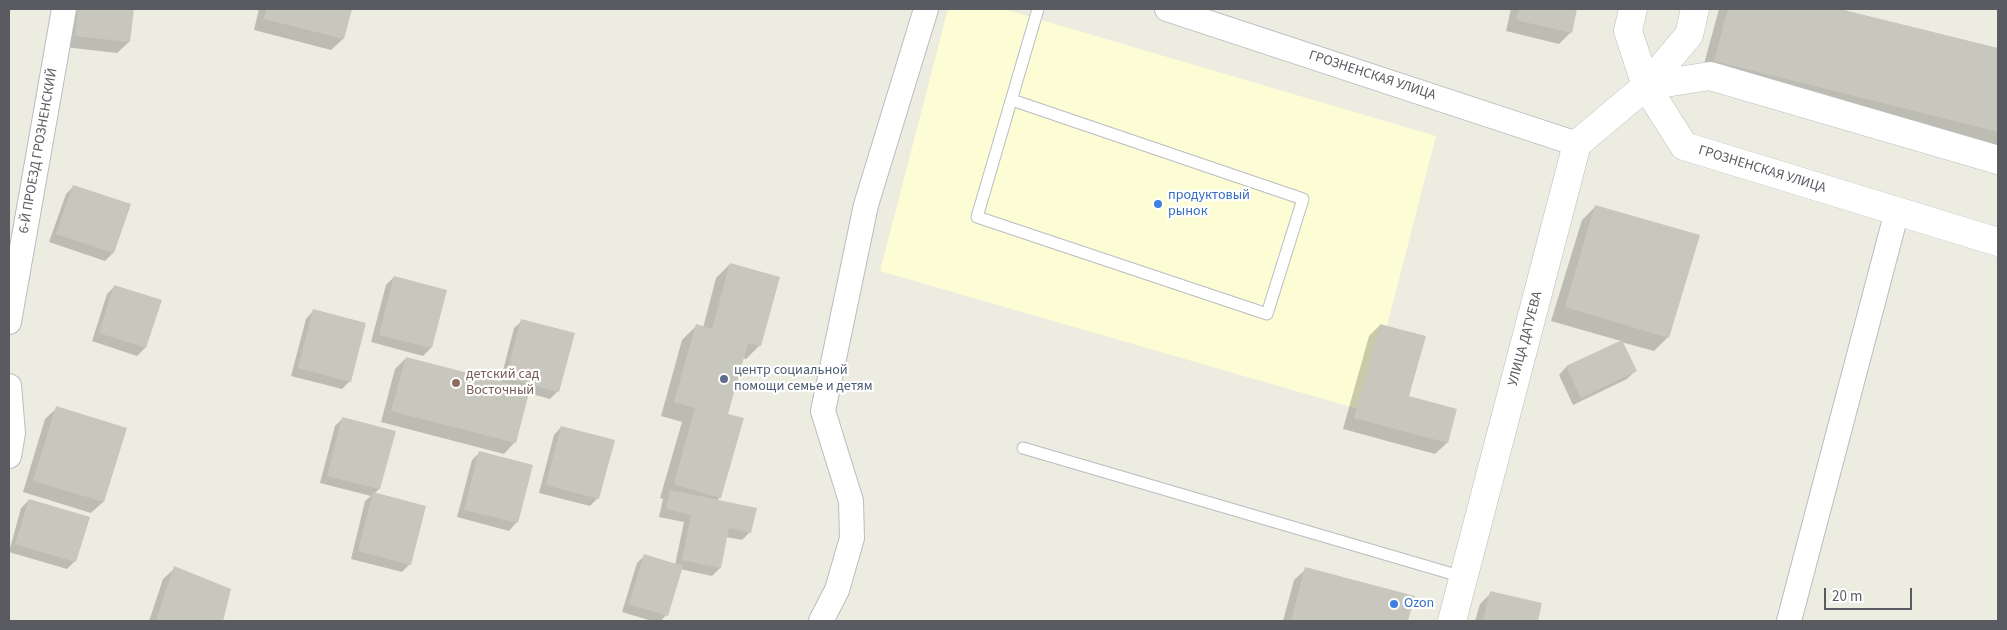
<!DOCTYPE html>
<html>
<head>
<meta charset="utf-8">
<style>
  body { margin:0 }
  #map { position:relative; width:2007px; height:630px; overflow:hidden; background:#ecece0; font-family:"Source Sans 3",sans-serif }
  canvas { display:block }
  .frame { position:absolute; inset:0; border:10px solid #595b61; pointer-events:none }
  .scale { position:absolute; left:1824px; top:588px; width:88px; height:22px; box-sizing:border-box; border:2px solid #595b61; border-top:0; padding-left:6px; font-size:15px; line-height:18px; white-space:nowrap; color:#595b61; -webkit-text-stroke:4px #fff; paint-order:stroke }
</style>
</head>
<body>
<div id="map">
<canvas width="2007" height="630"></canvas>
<div class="frame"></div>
<div class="scale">20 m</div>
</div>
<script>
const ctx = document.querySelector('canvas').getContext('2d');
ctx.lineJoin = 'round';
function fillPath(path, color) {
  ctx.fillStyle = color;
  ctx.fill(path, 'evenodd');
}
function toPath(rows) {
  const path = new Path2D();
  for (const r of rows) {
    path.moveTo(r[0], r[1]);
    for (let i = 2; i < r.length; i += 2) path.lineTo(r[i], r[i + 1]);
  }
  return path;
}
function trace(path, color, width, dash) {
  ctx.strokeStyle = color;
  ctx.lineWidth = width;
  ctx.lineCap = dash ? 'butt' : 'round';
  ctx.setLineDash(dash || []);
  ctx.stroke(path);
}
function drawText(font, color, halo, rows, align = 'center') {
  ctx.font = font + ' "Source Sans 3",sans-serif';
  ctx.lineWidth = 4.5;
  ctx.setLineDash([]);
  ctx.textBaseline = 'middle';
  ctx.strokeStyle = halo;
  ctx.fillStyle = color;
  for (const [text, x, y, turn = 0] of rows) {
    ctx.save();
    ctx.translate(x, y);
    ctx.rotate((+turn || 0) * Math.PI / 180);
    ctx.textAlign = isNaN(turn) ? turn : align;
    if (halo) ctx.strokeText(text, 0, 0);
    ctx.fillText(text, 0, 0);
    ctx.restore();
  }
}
fillPath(toPath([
  [948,9,1004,9,1436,136,1365,411,880,271]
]), '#fcfdd4');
fillPath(toPath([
  [68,9,133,9,129,42,117,53,64,47],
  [259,9,350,9,343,39,331,50,254,30],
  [1511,9,1576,9,1571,32,1559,44,1506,31],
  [1719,9,1834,9,1998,49,1998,149,1701,75],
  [74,186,129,204,113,253,105,261,49,242,66,194],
  [1596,206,1668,337,1654,351,1621,342,1635,371,1627,379,1573,405,1559,375,1566,367,1621,341,1551,321,1582,220],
  [730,264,760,345,746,359,742,358,726,415,720,497,717,501,750,532,742,540,726,537,720,568,712,576,680,569,666,615,661,621,652,621,622,612,637,563,644,556,675,565,684,522,659,517,663,499,660,498,682,422,661,416,682,340,696,326,703,328,716,278],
  [394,277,431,348,423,356,371,342,386,285],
  [115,286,145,348,137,356,92,341,107,294],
  [313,311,350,381,342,389,291,376,306,319],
  [522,321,558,391,550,399,528,393,515,442,504,454,381,422,395,369,406,358,500,382,514,328],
  [1380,325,1408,397,1455,410,1447,443,1435,454,1343,429,1369,336],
  [57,408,125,429,103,502,91,513,23,492,45,419],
  [343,418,379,489,374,494,410,564,402,572,351,559,365,501,371,496,320,483,335,426],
  [561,427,598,498,590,506,539,493,554,435],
  [480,452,531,466,516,523,509,531,457,517,472,460],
  [29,500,75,561,67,569,9,552,21,508],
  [175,568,230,589,222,621,149,621,163,579],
  [1306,569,1413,597,1407,621,1283,621,1294,580],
  [1491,593,1541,604,1536,621,1475,621,1480,604]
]), '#0003');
fillPath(toPath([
  [78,9,134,9,130,42,75,36],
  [267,9,352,9,344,39,264,19],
  [1519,9,1577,9,1572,33,1516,20],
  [1728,9,1840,9,1998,48,1998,132,1714,61],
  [73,185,131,204,114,253,56,234],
  [1595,205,1700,235,1669,338,1565,307],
  [730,263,780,277,761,346,748,343,728,414,744,418,721,498,674,484,695,408,674,402,696,324,712,329],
  [394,276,447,290,432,348,379,335],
  [114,285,162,300,146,348,99,333],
  [313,309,366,323,351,382,298,368],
  [521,319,575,333,559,392,506,378],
  [1380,324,1426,336,1409,396,1457,409,1448,443,1354,418],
  [1622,340,1637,371,1581,398,1566,366],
  [406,357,530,389,516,443,391,411],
  [56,406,127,428,104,502,33,481],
  [342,417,396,431,380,489,327,476],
  [561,426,615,440,599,499,546,485],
  [479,451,533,465,518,523,464,510],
  [670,490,757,508,751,533,729,528,721,568,682,560,691,515,666,509],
  [373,492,426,506,411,565,358,551],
  [29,499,90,517,76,562,15,544],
  [644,554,683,566,668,616,629,604],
  [174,566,231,589,223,621,156,621],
  [1305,567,1415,596,1408,621,1291,621],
  [1490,591,1542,603,1538,621,1483,621]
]), '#c7c7bd');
const service = toPath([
  [1012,100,1303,199,1267,314,977,217,1038,9],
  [1023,448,1463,577]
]);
const minor = toPath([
  [1167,9,1577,144],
  [9,322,64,9],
  [9,386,13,433,9,456],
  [821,621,837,590,852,538,851,501,823,411,866,205,926,9],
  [1789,621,1897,211]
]);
const tertiary = toPath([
  [1633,9,1628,31,1646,86,1684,146,1998,242],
  [1646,86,1710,76,1998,160],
  [1452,621,1577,144,1646,86,1689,35,1695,9]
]);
trace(service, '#bbbcc2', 13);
trace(minor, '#bbbcc2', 26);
trace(tertiary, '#bbbcc2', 29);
trace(service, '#fff', 11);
trace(minor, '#fff', 24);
trace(tertiary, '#fff', 28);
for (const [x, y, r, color] of [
  [1158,204,5,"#3f7fe0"],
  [724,379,5,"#5c6f8a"],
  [456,383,5,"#8d6e63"],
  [1394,604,5,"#3f7fe0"]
]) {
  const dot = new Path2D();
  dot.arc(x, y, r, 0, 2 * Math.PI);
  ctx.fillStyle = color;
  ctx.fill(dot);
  trace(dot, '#fff', 2);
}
drawText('14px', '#595b61', '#fff', [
  ["ГРОЗНЕНСКАЯ УЛИЦА",1372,76,18],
  ["6-Й ПРОЕЗД ГРОЗНЕНСКИЙ",39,151,-80],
  ["ГРОЗНЕНСКАЯ УЛИЦА",1762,170,17],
  ["УЛИЦА ДАТУЕВА",1526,339,-75]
]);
drawText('14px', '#366cbe', '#fff', [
  ["продуктовый",1168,196],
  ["рынок",1168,212],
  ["Ozon",1404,604]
], 'left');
drawText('14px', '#4e5e75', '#fff', [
  ["центр социальной",734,371],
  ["помощи семье и детям",734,387]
], 'left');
drawText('14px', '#785e54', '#fff', [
  ["детский сад",466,375],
  ["Восточный",466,391]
], 'left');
</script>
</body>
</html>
